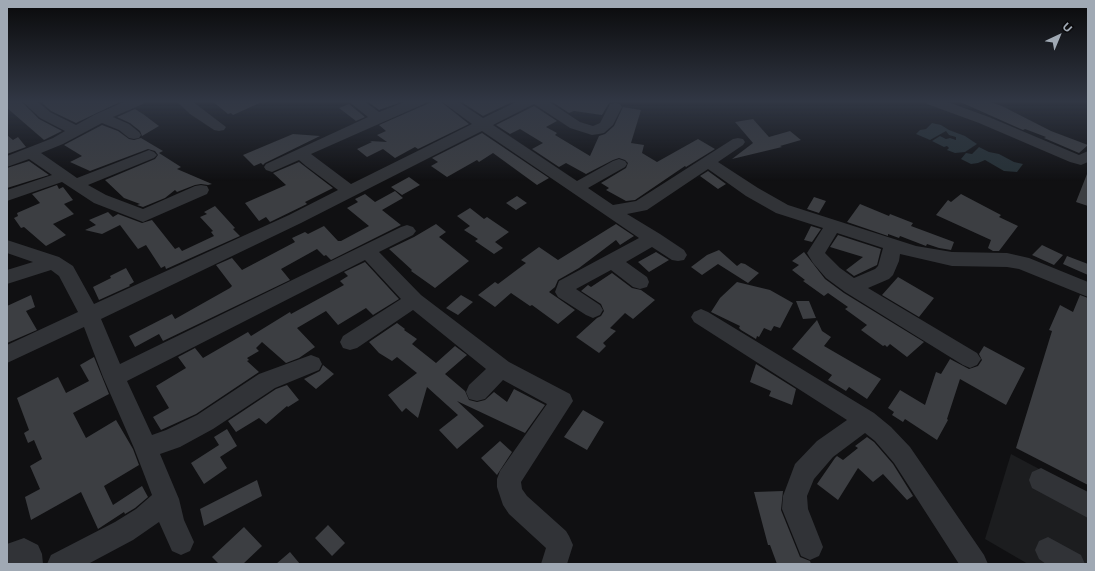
<!DOCTYPE html>
<html>
<head>
<meta charset="utf-8">
<style>
  body { margin:0 }
  #map { position:relative; width:1095px; height:571px; overflow:hidden; background:#101012; font-family:Montserrat,sans-serif }
  canvas { display:block }
  .frame { position:absolute; inset:0; border:8px solid #a0a9b4; pointer-events:none }
  .north { position:absolute; left:1039px; top:16px; width:40px; height:40px; -webkit-text-stroke:3px #0b0b0d; paint-order:stroke; rotate:44deg; font-size:11px; font-weight:700; line-height:16px; text-align:center; color:#a0a9b4 }
  .north::after { content:''; display:block; margin:auto; width:14px; height:18px; background:#a0a9b4; clip-path:polygon(50% 0,100% 100%,50% 72%,0 100%) }
</style>
</head>
<body>
<div id="map">
<canvas width="1095" height="571"></canvas>
<div class="frame"></div>
<div class="north">U</div>
</div>
<script>
const ctx = document.querySelector('canvas').getContext('2d');
ctx.lineJoin = 'round';
function fillPath(path, color) {
  ctx.fillStyle = color;
  ctx.fill(path, 'evenodd');
}
function toPath(rows) {
  const path = new Path2D();
  for (const r of rows) {
    path.moveTo(r[0], r[1]);
    for (let i = 2; i < r.length; i += 2) path.lineTo(r[i], r[i + 1]);
  }
  return path;
}
fillPath(toPath([
  [1011,454,1088,495,1088,564,1028,564,985,539]
]), '#1c1d1f');
fillPath(toPath([
  [932,123,941,125,949,130,965,136,977,144,965,152,955,153,947,150,949,148,947,146,944,147,932,141,940,136,946,139,950,138,956,140,956,137,949,135,946,131,930,140,916,134,920,130,926,129],
  [979,147,989,152,999,154,1014,162,1023,164,1017,172,1004,171,985,160,978,163,971,164,961,159,966,153,972,154]
]), '#263136');
fillPath(toPath([
  [12,101,21,101,39,119,62,131,44,140,7,108,7,103],
  [46,101,122,101,76,123,51,111,42,103],
  [212,101,264,101,233,115,231,113,228,114],
  [367,101,397,101,399,103,379,110],
  [434,101,440,101,469,124,418,149,415,147,395,158,383,149,367,157,357,149,372,142,370,141,387,142,377,135,386,131,379,125],
  [460,101,514,101,483,116],
  [551,101,616,101,609,103,602,115,574,111,569,113],
  [958,101,987,101,1002,106,1051,131,1088,145,1079,153,1044,138,1046,137,1025,129,1023,130],
  [349,104,365,117,356,121,339,108],
  [534,106,557,121,546,127,557,133,555,135,590,156,599,136,605,134,614,126,623,107,641,110,631,143,644,145,642,153,657,162,698,139,715,149,686,167,685,166,635,200,626,201,606,190,609,188,601,183,626,168,628,163,625,160,619,158,613,160,586,174,566,163,559,167,532,149,543,143,520,129,510,134,496,125],
  [135,109,143,114,159,126,142,136,140,131,130,123,117,117],
  [753,119,769,137,790,131,801,140,780,146,782,147,732,159,753,143,735,122],
  [102,125,118,131,129,139,134,140,141,138,163,151,159,153,181,167,177,169,212,184,208,185,201,184,195,185,177,192,175,190,165,198,143,207,137,205,140,204,124,198,105,180,155,159,158,155,155,151,148,149,90,171,70,162,82,156,64,145],
  [482,133,549,178,537,185,493,153,479,162,477,160,447,177,431,166,438,162,432,158],
  [293,134,320,136,265,163,263,165,261,163,254,166,243,155],
  [7,135,13,140,18,137,26,147,7,154],
  [29,161,49,175,7,188,7,168],
  [299,162,333,188,305,202,307,204,270,222,266,217,259,221,245,203,286,185,273,173],
  [708,171,726,184,718,189,700,176],
  [1087,174,1088,174,1088,206,1076,202],
  [409,177,420,185,402,195,391,187],
  [57,185,59,189,63,187,73,200,64,204,74,214,53,224,66,235,46,246,24,227,21,228,14,218,18,216,17,213,40,203,32,194],
  [395,191,403,198,382,210,401,225,331,260,326,255,324,256,317,249,281,269,290,280,163,341,159,334,135,347,129,336,172,314,175,319,230,288,232,286,216,265,232,258,242,270,295,242,292,238,305,232,308,234,324,226,338,241,341,241,369,226,347,208,358,202,355,199,365,194,375,202],
  [961,194,1001,215,999,217,1018,226,999,251,993,251,988,248,991,240,936,215,948,200,951,202],
  [517,196,527,203,516,210,506,203],
  [814,197,826,201,819,213,807,209],
  [860,204,889,216,890,214,913,223,911,226,954,242,951,250,939,248,927,244,926,246,900,236,899,238,888,234,888,236,847,222],
  [215,206,235,228,233,229,240,236,166,269,165,266,161,268,146,245,138,249,120,225,102,234,85,230,96,225,89,220,108,212,113,217,118,214,142,223,152,220,175,249,179,247,182,251,214,236,211,232,213,231,200,217,207,214,204,212],
  [470,208,484,219,487,217,509,232,495,242,503,248,494,254,475,241,478,239,464,230,470,226,457,216],
  [436,224,446,232,439,237,469,261,435,288,411,271,412,270,389,249,414,237],
  [616,224,634,236,620,245,616,240,579,268,558,280,555,287,549,292,575,310,558,324,532,305,530,306,511,293,495,307,478,295,495,282,498,284,526,263,521,260,539,247,558,260],
  [811,226,821,229,812,242,804,240],
  [838,235,881,249,877,265,854,276,846,270,863,257,830,247],
  [1042,245,1063,255,1054,265,1032,255],
  [719,250,737,266,741,263,745,264,759,273,748,283,718,264,702,275,691,267,707,255],
  [656,252,669,260,649,272,638,262],
  [804,252,825,279,844,293,924,342,907,357,890,344,887,347,885,345,883,346,861,330,867,325,845,309,848,307,828,293,824,296,803,281,805,280,792,270,799,265,792,261],
  [1067,256,1088,264,1088,275,1063,264],
  [365,262,399,299,373,315,366,308,338,325,326,311,297,328,315,347,299,358,286,363,262,342,256,348,259,351,247,358,249,360,247,361,259,372,196,414,161,430,153,417,169,408,156,386,186,368,178,357,195,348,203,358,248,332,251,336,290,312,291,314,344,285,340,281,348,276,344,272],
  [126,268,134,282,129,285,130,286,99,300,93,287,111,278,110,276],
  [612,273,632,288,641,290,655,300,633,319,625,313,610,328,616,331,603,343,606,346,599,353,576,337,597,318,601,316,604,311,601,304,581,291,588,285,591,287],
  [898,277,934,298,919,317,882,295],
  [737,282,770,290,793,303,780,328,774,326,771,331,764,328,759,337,757,336,756,339,741,330,739,328,740,326,711,312,720,298],
  [31,295,35,307,26,311,37,330,7,343,7,306],
  [461,295,473,302,458,315,446,308],
  [1080,295,1088,298,1088,485,1016,448,1052,331,1049,330,1060,305,1073,312],
  [796,301,809,301,816,318,803,319],
  [817,320,822,331,831,337,824,346,881,379,867,399,849,387,846,391,828,380,832,375,792,349],
  [397,323,405,329,404,330,417,339,412,344,436,363,455,346,467,355,445,374,465,391,469,400,477,402,485,400,494,392,507,402,514,389,545,405,525,433,457,401,484,426,457,449,439,430,458,415,427,387,418,418,406,408,402,412,388,395,417,373,397,357,392,361,379,353,369,342],
  [984,346,1025,368,1006,405,960,379,947,419,948,420,937,440,905,419,903,422,892,415,894,412,888,408,900,390,925,405,936,372,941,374,950,359,969,369,978,366,982,360,979,354],
  [94,357,109,394,73,413,86,438,116,420,133,449,139,465,104,486,113,505,142,486,148,497,135,508,125,514,124,512,98,529,81,492,31,520,25,497,40,489,30,466,42,459,34,440,28,443,24,433,29,430,17,398,58,377,66,393,89,381,80,365],
  [756,364,796,389,792,405,769,396,771,391,750,382],
  [323,365,334,374,316,389,304,379,320,371],
  [287,385,299,400,288,407,287,406,266,424,259,418,236,432,228,421,276,389],
  [583,410,604,422,587,450,564,437],
  [227,429,237,446,220,457,227,468,204,484,191,463,219,445,214,437],
  [867,437,874,442,893,464,913,496,907,500,883,474,873,482,858,468,838,500,817,484,835,458,837,456,843,460,858,448,855,446],
  [500,441,512,452,497,475,481,458],
  [257,480,262,496,204,526,200,509],
  [783,491,781,510,800,557,810,561,811,564,777,564,770,545,768,545,754,492],
  [328,525,345,543,332,556,315,538],
  [244,527,262,546,243,564,219,564,212,557],
  [290,552,300,564,276,564]
]), '#3c3e42');
fillPath(toPath([
  [22,101,37,101,50,112,76,125,96,114,126,101,145,101,143,104,113,117,129,124,139,132,141,135,139,138,134,139,129,138,119,130,102,123,63,144,41,153,77,178,144,152,149,150,154,152,157,155,154,158,88,185,106,195,143,209,195,186,201,185,207,186,209,190,207,194,143,222,94,203,62,182,7,201,7,190,52,175,29,159,7,167,7,156,53,138,65,131,40,118,22,101],
  [176,101,192,101,226,127,224,130,219,131,214,130,190,114,176,101],
  [348,101,364,101,379,112,407,101,426,101,424,104,311,154,351,184,472,124,441,101,457,101,483,118,518,101,548,101,580,122,593,126,600,123,610,104,615,103,620,104,622,107,613,125,604,133,599,134,592,135,570,128,534,104,493,125,577,181,613,161,619,159,625,161,627,164,625,167,588,188,613,205,636,201,733,139,738,138,743,139,745,142,743,145,718,162,758,188,788,205,916,246,952,252,1007,253,1029,258,1088,282,1088,297,1019,269,1007,267,952,266,900,254,899,261,893,275,889,279,868,288,977,353,981,359,977,365,970,368,963,365,845,292,826,278,813,263,807,253,823,228,776,213,746,196,708,169,647,210,627,214,660,234,684,250,687,255,684,260,678,261,672,260,652,247,626,262,647,277,649,282,647,287,640,289,633,287,611,270,576,289,600,305,603,310,600,315,593,318,586,315,558,297,555,292,559,281,639,238,482,131,301,223,101,319,120,364,401,227,407,225,413,227,416,231,413,235,379,252,421,295,509,362,570,394,573,401,521,482,522,489,527,496,566,531,569,536,573,545,567,564,541,564,546,548,509,514,503,505,497,487,497,479,500,471,547,404,503,380,485,399,477,401,469,399,466,392,469,385,486,369,413,310,357,348,350,350,343,348,340,342,343,336,401,299,365,260,127,381,152,435,166,430,197,415,259,374,311,355,319,358,322,364,319,370,275,388,213,429,180,447,160,454,179,499,184,520,194,542,190,551,181,555,172,551,159,522,133,540,88,564,47,564,51,555,115,522,136,509,152,495,134,448,103,377,84,327,7,363,7,345,78,312,59,276,51,270,7,284,7,270,33,262,7,253,7,240,59,257,73,266,94,304,289,215,338,190,306,166,299,160,272,172,266,170,264,167,266,164,368,117,348,101],
  [837,233,883,248,878,266,875,269,854,278,840,268,825,253,837,233],
  [925,101,945,101,989,117,1079,155,1088,151,1088,162,1081,165,1070,162,979,123,927,104,925,101],
  [701,309,708,312,874,413,891,427,910,447,984,555,988,564,959,564,894,463,875,441,865,433,833,457,814,479,807,496,808,509,823,547,819,556,810,560,801,556,782,509,783,496,795,464,817,441,847,420,694,322,691,317,694,312,701,309],
  [1041,468,1088,492,1088,518,1032,488,1029,480,1032,472,1041,468],
  [1048,537,1081,555,1085,564,1046,564,1039,559,1035,550,1039,541,1048,537],
  [24,538,38,545,42,554,43,564,7,564,7,544,24,538]
]), '#313337');
const sky = ctx.createLinearGradient(0, 0, 0, 181);
sky.addColorStop(0, '#09090a');
sky.addColorStop(0.56, '#313744');
sky.addColorStop(1, '#31374400');
ctx.fillStyle = sky;
ctx.fillRect(0, 0, 1095, 181);
</script>
</body>
</html>
